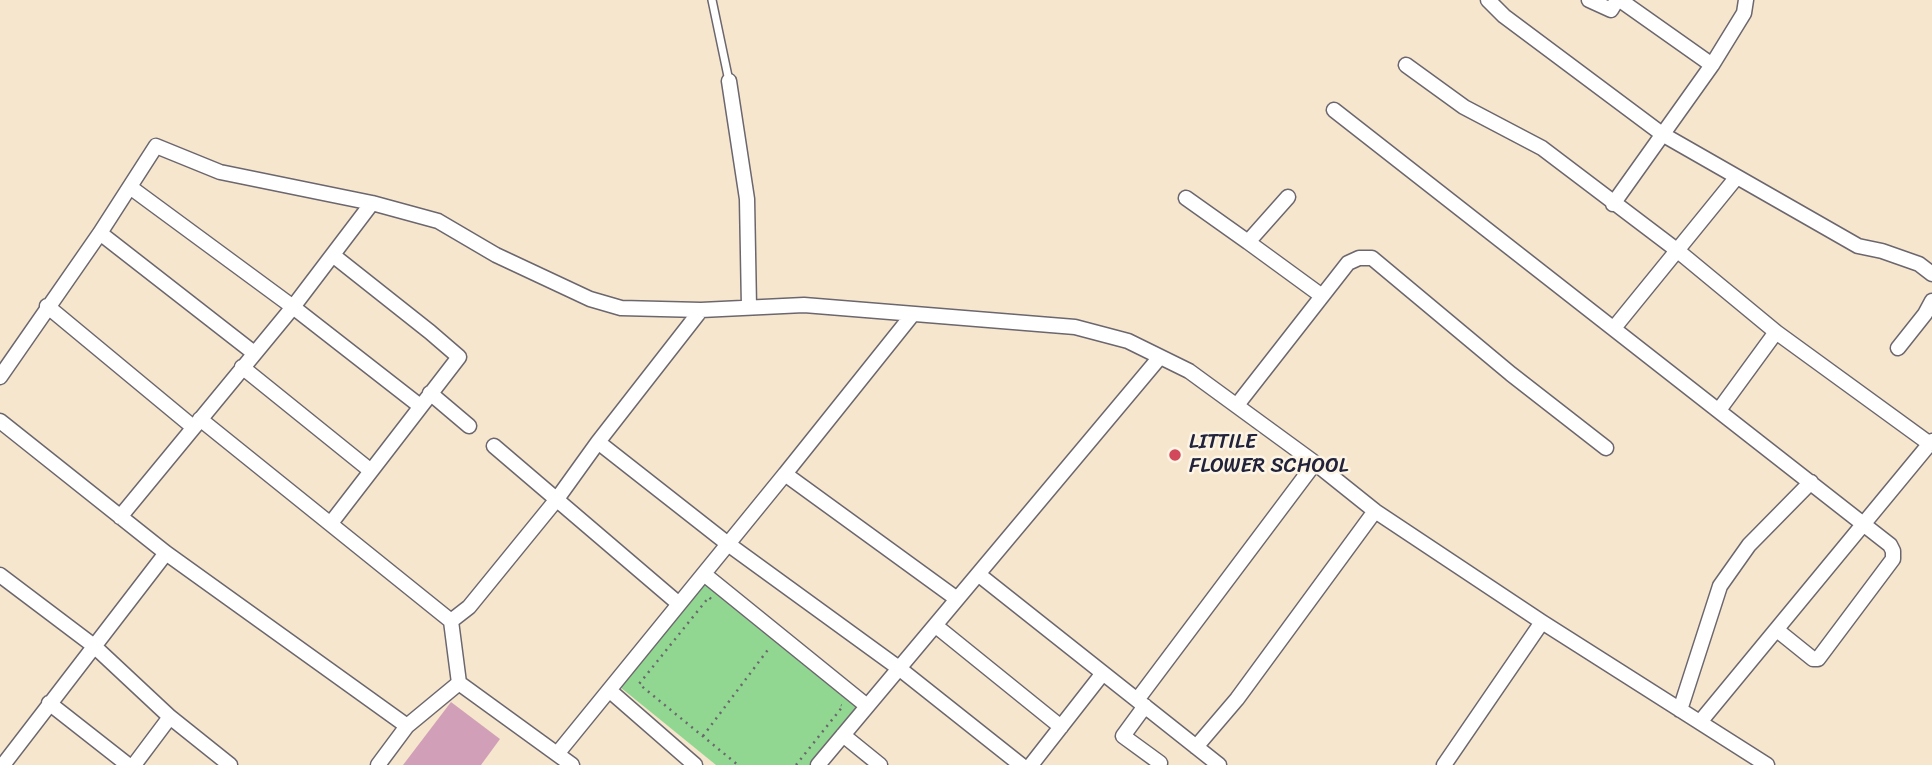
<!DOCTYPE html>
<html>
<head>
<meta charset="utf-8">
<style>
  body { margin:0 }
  canvas { display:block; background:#f6e6cd }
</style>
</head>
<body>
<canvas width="1932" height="765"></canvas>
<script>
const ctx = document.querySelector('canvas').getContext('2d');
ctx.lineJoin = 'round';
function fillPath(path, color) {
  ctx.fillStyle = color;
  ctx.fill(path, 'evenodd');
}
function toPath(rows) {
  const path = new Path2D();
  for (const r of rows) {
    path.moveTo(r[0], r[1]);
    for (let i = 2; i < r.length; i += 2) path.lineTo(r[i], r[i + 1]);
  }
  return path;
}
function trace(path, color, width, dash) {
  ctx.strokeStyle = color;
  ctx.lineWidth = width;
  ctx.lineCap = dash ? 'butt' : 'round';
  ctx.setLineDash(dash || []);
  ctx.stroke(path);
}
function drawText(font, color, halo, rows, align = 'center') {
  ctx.font = font + ' Sriracha,sans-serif';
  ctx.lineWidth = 5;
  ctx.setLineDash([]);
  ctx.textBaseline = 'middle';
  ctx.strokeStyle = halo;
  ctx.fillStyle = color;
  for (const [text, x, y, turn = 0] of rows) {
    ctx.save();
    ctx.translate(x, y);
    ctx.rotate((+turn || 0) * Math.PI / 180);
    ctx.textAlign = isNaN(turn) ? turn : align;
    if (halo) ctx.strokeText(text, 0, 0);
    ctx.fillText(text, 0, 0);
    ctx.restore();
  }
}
fillPath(toPath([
  [705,584,860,708,812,765,716,765,620,687]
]), '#91d791');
fillPath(toPath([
  [451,702,500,739,481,765,403,765]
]), '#d1a0b8');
const service = toPath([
  [712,0,729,81]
]);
const minor = toPath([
  [1488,0,1504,16,1662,134,1858,246,1882,251,1919,264,1932,274],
  [1589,0,1611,10,1617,0],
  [1620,0,1712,65],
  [1406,65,1464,107,1542,148,1678,251,1776,332],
  [729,81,747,199,749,307],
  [1334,110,1890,545,1893,551,1893,559,1818,659,1813,659,1777,630],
  [130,187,293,307,420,406],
  [1288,197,1248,242,1322,296],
  [1186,198,1248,242],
  [1613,204,1712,65,1744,13,1746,0],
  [100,233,254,353],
  [47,306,193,427],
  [913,314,785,474,957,599],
  [1614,328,1736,178],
  [1898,348,1925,314,1932,301],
  [242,367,371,471],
  [0,377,100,233,156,146,220,172,372,203,438,221,496,255,590,299,621,308,701,310,804,305,1075,327,1128,341,1189,371,1315,463,1375,511,1542,622,1767,765],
  [430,393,469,426],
  [1237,405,1348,263,1359,258,1372,258,1511,374,1606,448],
  [1719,410,1776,332,1930,444],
  [200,419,451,621,459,683,572,765],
  [0,421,166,553,407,726,378,765],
  [598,442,728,544,900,669,1021,765],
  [494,446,679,604],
  [120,517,293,307,372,203],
  [331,523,459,357,430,332,334,256],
  [704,574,867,706],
  [978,574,1219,765],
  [0,575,94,646,170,717,230,765],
  [451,621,469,607,557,499,598,442,701,310],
  [936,626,1061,727],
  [609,690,695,765],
  [1137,700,1315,463],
  [49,703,128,765],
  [1145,706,1123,736,1160,763,1159,765],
  [1680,710,1720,586,1749,545,1811,482],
  [1700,722,1932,441],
  [407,726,459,683],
  [843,735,880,765],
  [1196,747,1237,699,1375,511],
  [557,754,785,474],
  [3,765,166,553],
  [134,765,170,717],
  [818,765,1160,357],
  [1031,765,1103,673],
  [1444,765,1542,622]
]);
trace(service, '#6c676e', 10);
trace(minor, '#6c676e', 17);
trace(toPath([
  [711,599,709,597,639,684,738,765],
  [703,736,770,647],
  [796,765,843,706,841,705]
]), '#6c676e', 2.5, [2, 5]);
trace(service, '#fff', 7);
trace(minor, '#fff', 14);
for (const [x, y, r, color] of [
  [1175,455,7,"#d1495b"]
]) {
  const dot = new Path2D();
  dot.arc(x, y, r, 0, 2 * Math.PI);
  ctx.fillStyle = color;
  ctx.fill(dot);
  trace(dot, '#fcf5e5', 2.5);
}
drawText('21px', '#22223b', '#fcf5e5', [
  ["LITTILE",1189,443],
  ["FLOWER SCHOOL",1189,467]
], 'left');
</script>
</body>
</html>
